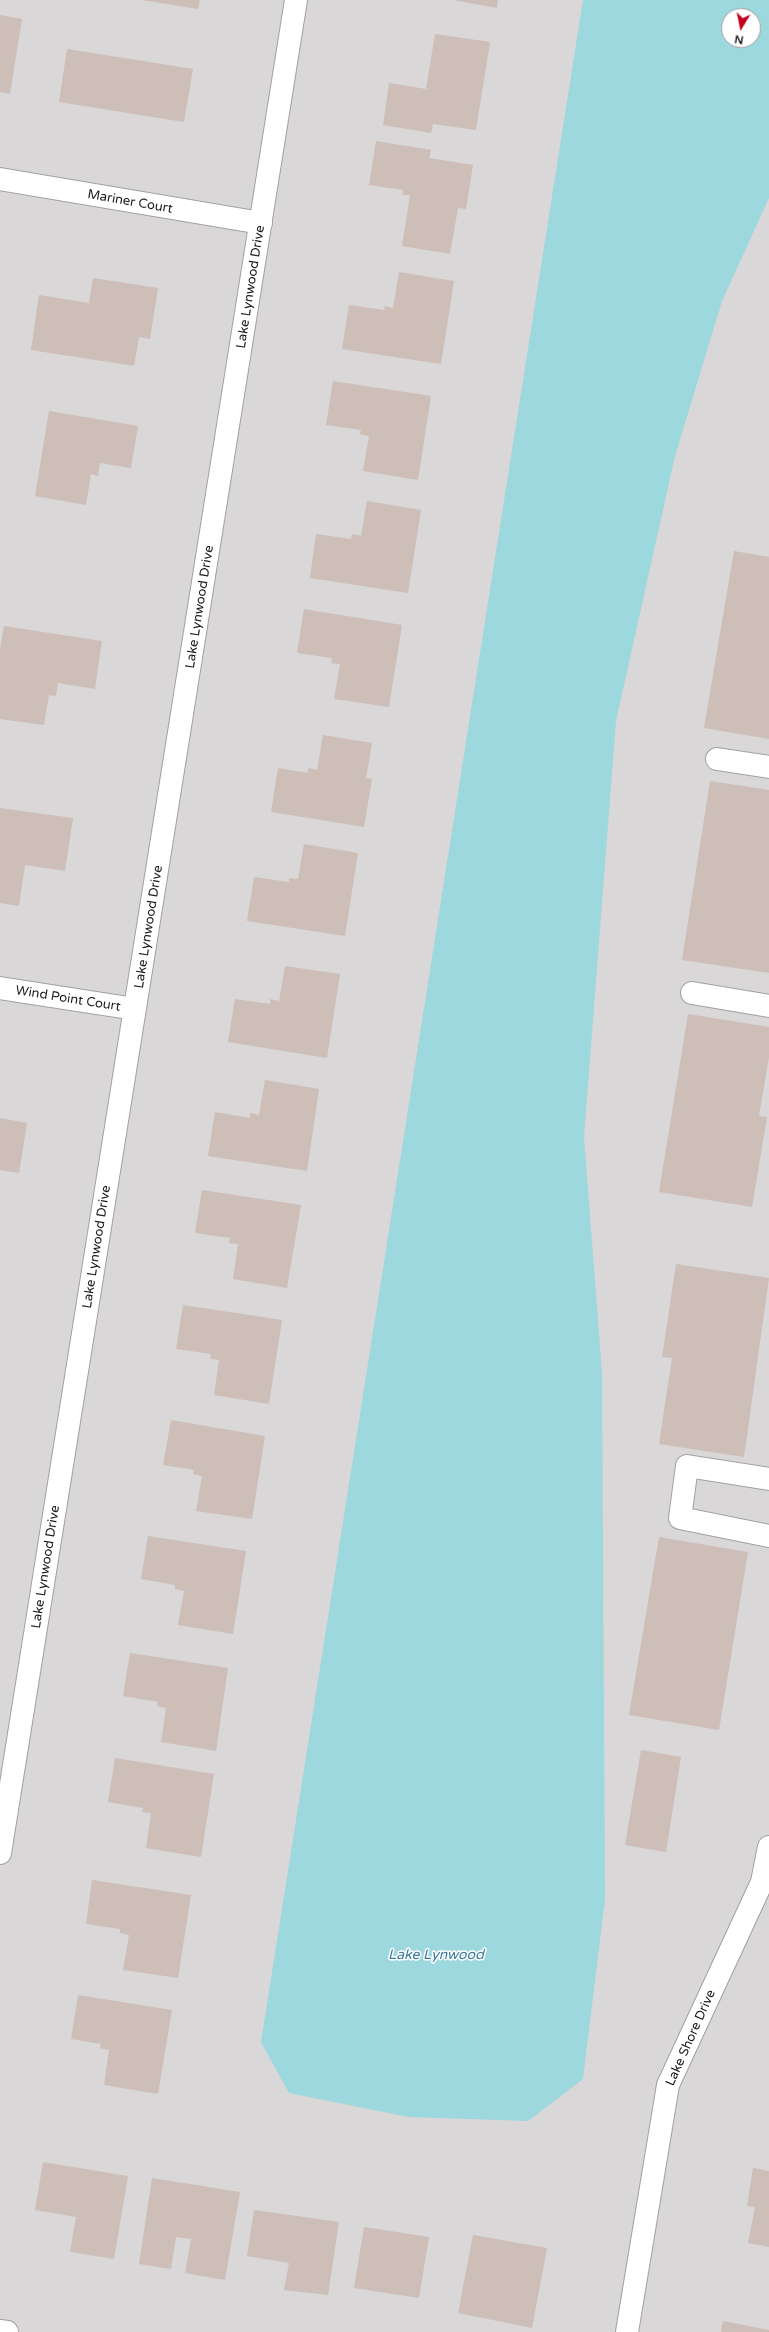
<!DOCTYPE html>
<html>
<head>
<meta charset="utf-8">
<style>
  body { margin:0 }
  #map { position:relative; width:769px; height:2332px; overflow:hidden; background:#ede6df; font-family:"Varela Round",sans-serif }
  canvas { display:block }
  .north { position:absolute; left:721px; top:8px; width:40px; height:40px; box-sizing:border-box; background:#fff; border:1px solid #a3a3a3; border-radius:50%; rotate:190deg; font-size:11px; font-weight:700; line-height:16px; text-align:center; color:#1a1a1a }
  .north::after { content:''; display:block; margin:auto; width:14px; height:18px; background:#c5001c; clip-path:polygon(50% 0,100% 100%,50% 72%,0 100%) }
</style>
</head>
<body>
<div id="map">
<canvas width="769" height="2332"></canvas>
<div class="north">N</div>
</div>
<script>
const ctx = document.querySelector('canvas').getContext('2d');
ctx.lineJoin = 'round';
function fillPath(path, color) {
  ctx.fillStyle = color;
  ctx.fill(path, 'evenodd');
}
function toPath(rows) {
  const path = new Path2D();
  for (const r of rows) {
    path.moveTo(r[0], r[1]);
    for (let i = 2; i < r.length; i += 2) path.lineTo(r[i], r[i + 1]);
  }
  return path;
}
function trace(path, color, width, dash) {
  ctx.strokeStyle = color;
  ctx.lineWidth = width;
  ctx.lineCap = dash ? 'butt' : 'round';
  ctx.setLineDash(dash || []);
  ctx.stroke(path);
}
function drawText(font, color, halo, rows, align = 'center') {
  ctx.font = font + ' "Varela Round",sans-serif';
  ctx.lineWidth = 3;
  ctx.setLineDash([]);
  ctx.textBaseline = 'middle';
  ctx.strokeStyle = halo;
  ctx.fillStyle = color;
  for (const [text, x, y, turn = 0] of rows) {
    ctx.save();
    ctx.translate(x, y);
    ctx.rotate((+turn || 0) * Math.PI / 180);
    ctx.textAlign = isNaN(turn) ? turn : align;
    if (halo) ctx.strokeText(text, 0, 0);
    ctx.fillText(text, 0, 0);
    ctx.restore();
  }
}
fillPath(toPath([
  [0,0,769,0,769,2332,0,2332],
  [729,16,753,16,753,40,729,40]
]), '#d9d7d7');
fillPath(toPath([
  [583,0,769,0,769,198,722,301,675,456,616,721,584,1137,602,1373,605,1899,583,2079,528,2121,409,2117,289,2093,261,2042],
  [729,16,753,16,753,40,729,40]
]), '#9cd8de');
fillPath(toPath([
  [142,0,200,0,198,9],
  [453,0,498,0,497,8],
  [0,15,22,19,10,94,0,92],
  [435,34,490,42,476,130,433,124,431,133,383,125,389,83,426,89],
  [67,49,193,69,184,122,59,102],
  [376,141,431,150,429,158,473,165,466,209,458,208,450,254,402,246,410,195,403,195,403,190,369,185],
  [399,272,454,281,441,364,342,349,349,305,384,310,385,306,393,308],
  [93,278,158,288,150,339,139,337,134,366,31,350,39,295,89,303],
  [333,381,431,396,418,480,363,471,369,436,360,434,361,430,326,425],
  [49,411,138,426,131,468,100,463,98,476,91,474,86,505,35,496],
  [367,501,421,510,408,593,310,578,316,534,351,539,352,534,361,536],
  [734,551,769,557,769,739,704,728],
  [304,609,402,625,389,707,334,699,340,664,331,663,332,658,297,653],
  [4,626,102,641,95,689,58,683,56,696,49,695,44,725,0,719,0,649],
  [323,735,372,743,366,778,372,779,364,827,271,812,278,768,308,773,308,768,317,770],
  [710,781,769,790,769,973,682,960],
  [0,808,73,818,65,871,25,865,19,906,0,903],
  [304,844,358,853,345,936,247,921,254,877,289,882,289,878,298,879],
  [285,966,340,974,327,1058,228,1042,235,999,270,1004,270,999,279,1001],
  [688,1014,769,1027,769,1057,759,1116,767,1117,752,1207,659,1192],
  [265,1080,319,1089,307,1171,208,1156,215,1112,250,1118,250,1113,259,1115],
  [0,1118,27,1123,19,1173,0,1170],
  [202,1190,301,1205,287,1288,233,1279,238,1244,229,1243,230,1238,195,1233],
  [676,1264,769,1278,744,1457,659,1444,672,1358,662,1357],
  [183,1305,282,1320,269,1404,214,1395,219,1360,210,1359,211,1354,176,1349],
  [171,1420,265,1436,252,1519,196,1511,202,1476,193,1474,194,1470,163,1465],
  [148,1536,246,1551,233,1634,178,1625,184,1591,175,1589,175,1585,141,1579],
  [659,1537,748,1552,719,1730,629,1715],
  [130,1653,228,1668,216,1751,161,1742,166,1708,157,1706,158,1702,123,1696],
  [641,1750,681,1757,666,1852,625,1845],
  [115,1758,214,1774,201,1857,146,1848,151,1813,142,1812,143,1808,108,1802],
  [92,1880,191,1895,178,1978,123,1970,129,1935,120,1933,120,1929,86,1924],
  [78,1995,172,2010,158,2094,104,2085,109,2050,100,2048,101,2044,71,2039],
  [43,2162,128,2176,114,2259,70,2252,76,2217,35,2210],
  [753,2168,769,2171,769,2247,748,2243,755,2207,747,2206],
  [152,2178,240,2192,225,2280,185,2273,191,2239,176,2237,171,2269,139,2264],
  [254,2210,339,2222,328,2295,284,2290,289,2263,247,2256],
  [364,2227,429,2237,419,2298,354,2288],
  [473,2235,547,2248,532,2328,458,2313],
  [723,2321,769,2330,769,2332,721,2332]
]), '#cdbeb8');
const minor = toPath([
  [0,179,261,223],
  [717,759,769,767],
  [0,988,135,1009],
  [692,993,769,1006],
  [769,1479,687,1466,680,1518,769,1536],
  [0,1853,296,0],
  [0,2331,7,2332],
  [627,2332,668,2085,762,1882,769,1847]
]);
trace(minor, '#a1a1a1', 24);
trace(minor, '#fff', 22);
drawText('13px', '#1a1a1a', '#fff', [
  ["Mariner Court",130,202,10],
  ["Lake Lynwood Drive",251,287,-81],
  ["Lake Lynwood Drive",200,607,-81],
  ["Lake Lynwood Drive",149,927,-81],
  ["Wind Point Court",68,999,9],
  ["Lake Lynwood Drive",97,1247,-81],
  ["Lake Lynwood Drive",46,1567,-81],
  ["Lake Shore Drive",691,2038,-66]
]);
drawText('italic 14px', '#3e7b9e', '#fff', [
  ["Lake Lynwood",436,1955]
]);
</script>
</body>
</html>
